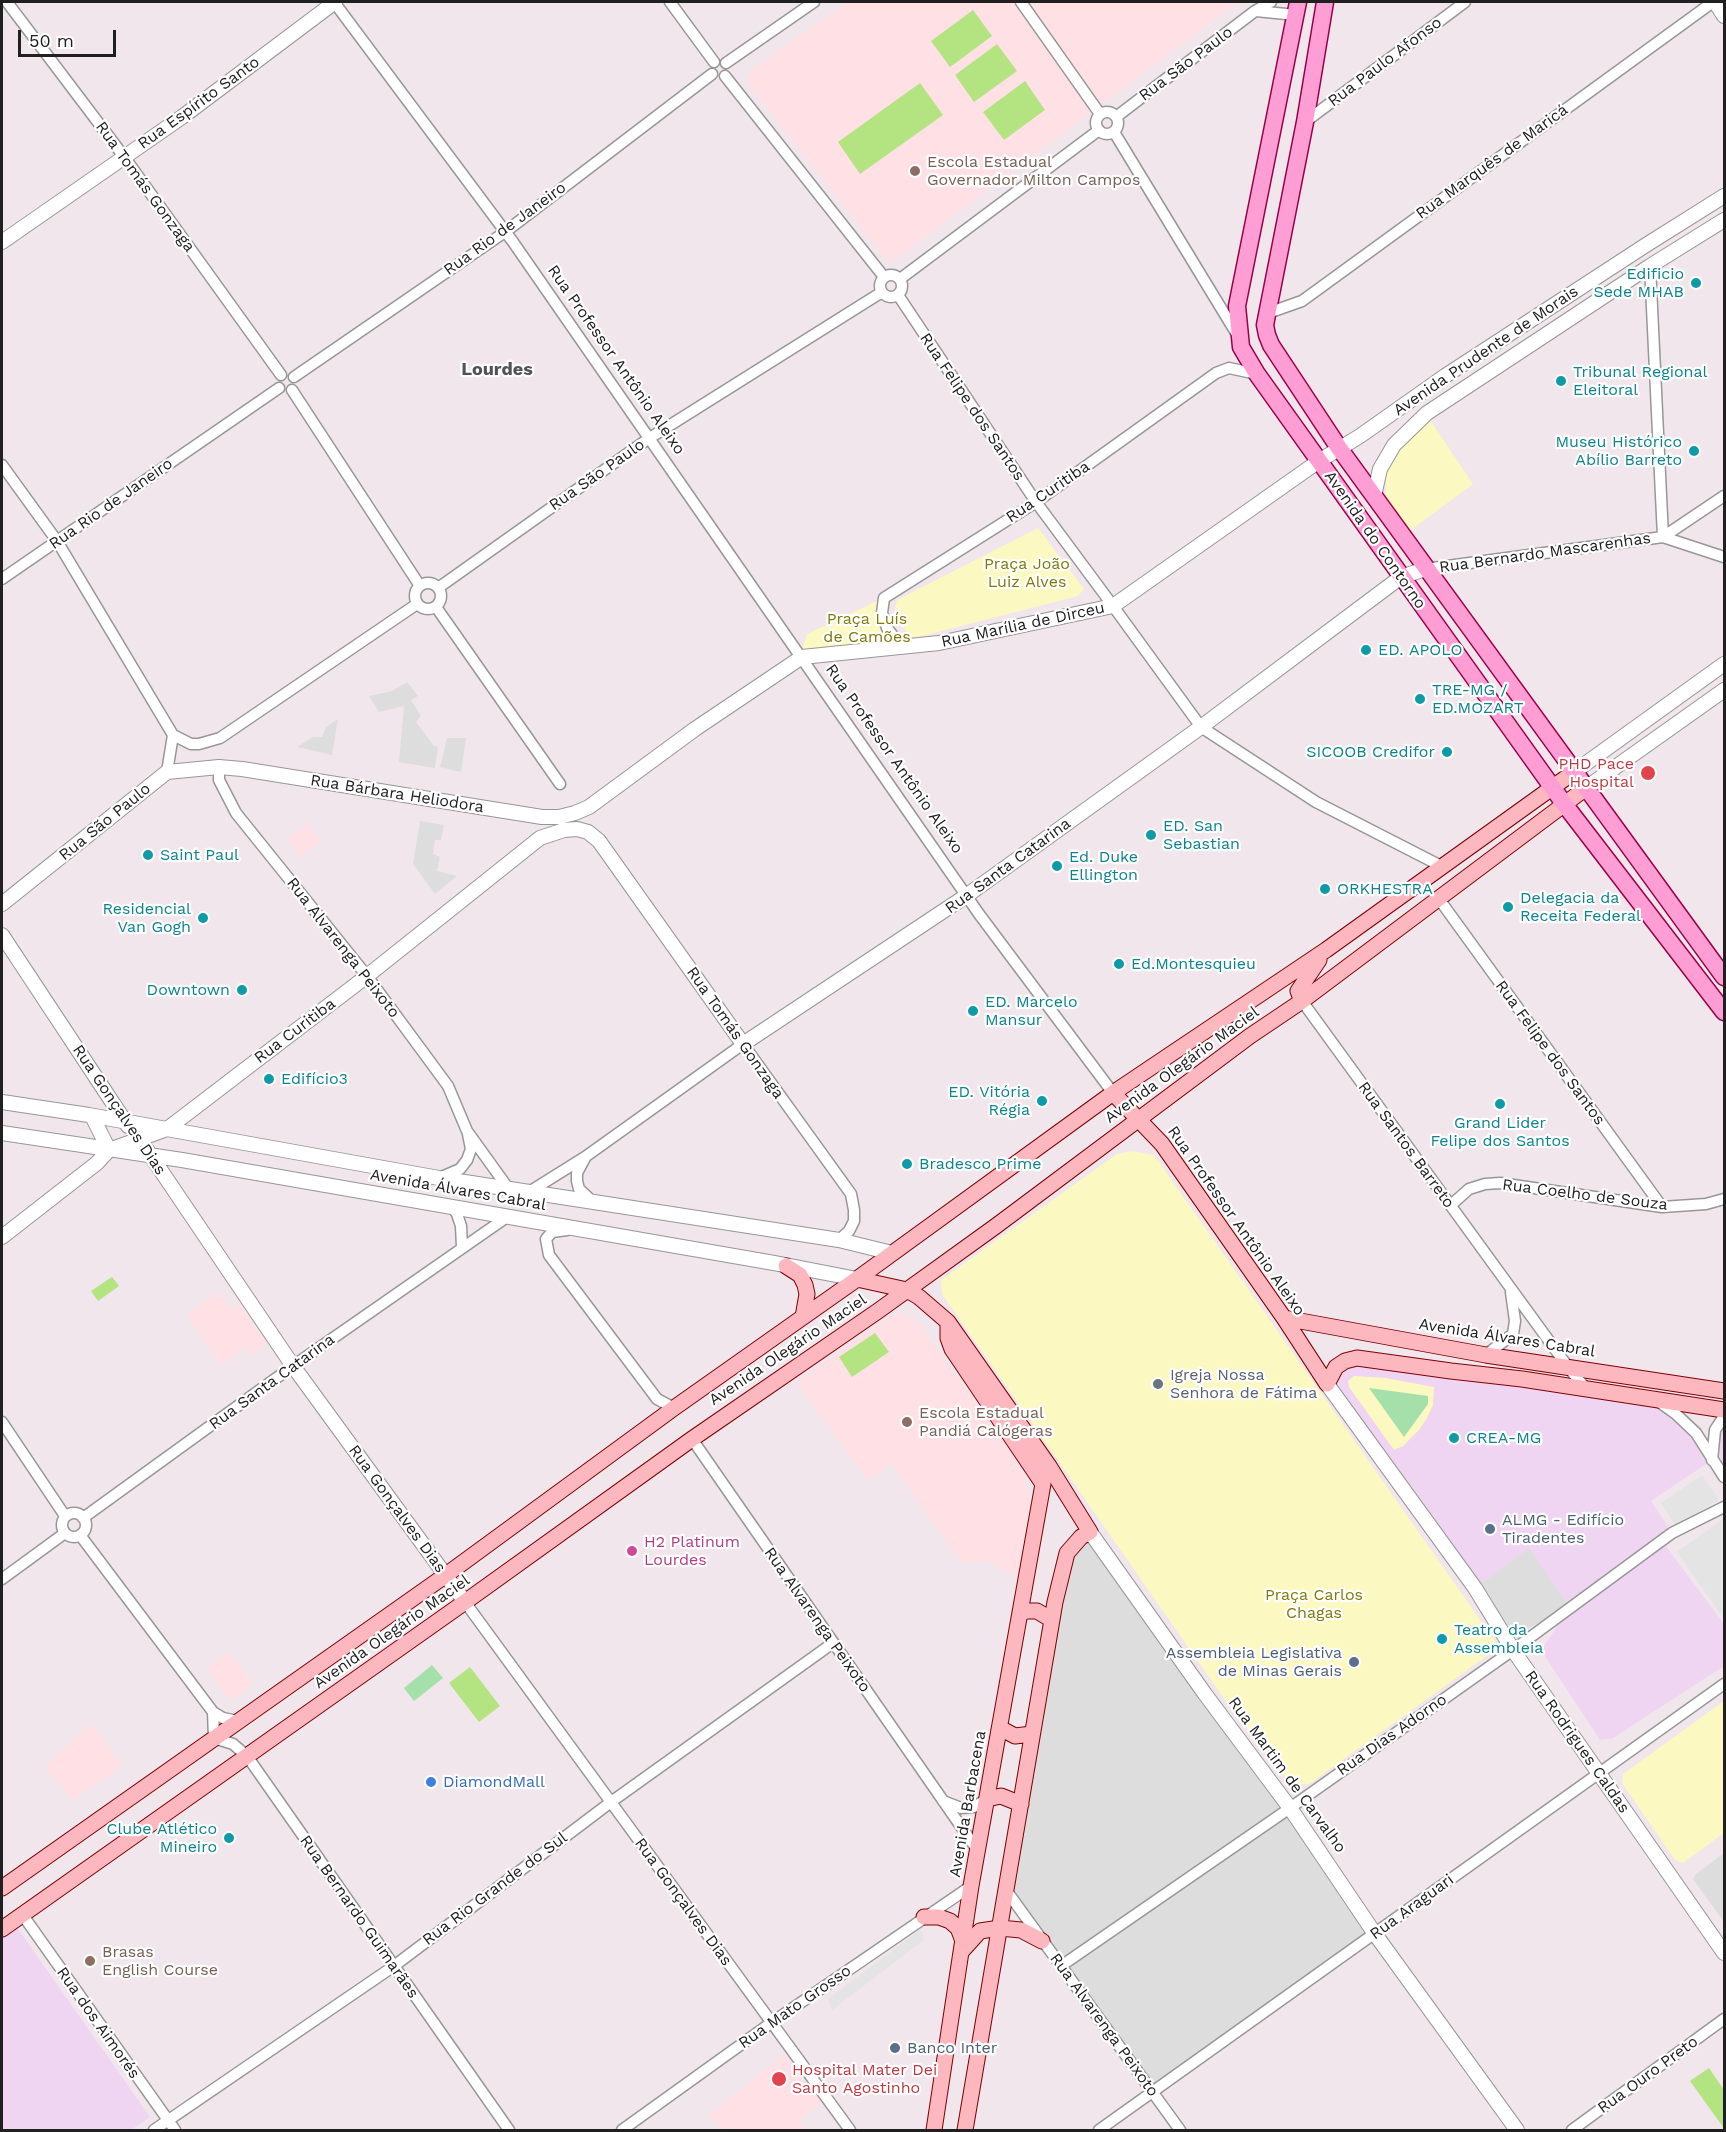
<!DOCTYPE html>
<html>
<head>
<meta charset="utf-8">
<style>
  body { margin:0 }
  #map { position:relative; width:1726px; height:2132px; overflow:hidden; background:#f1e6eb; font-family:"Work Sans",sans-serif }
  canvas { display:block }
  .frame { position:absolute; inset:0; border:3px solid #202020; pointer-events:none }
  .scale { position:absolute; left:18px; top:30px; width:98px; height:27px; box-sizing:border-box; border:3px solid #202020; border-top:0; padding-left:8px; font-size:18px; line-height:21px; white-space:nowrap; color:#202020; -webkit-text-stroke:4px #fff; paint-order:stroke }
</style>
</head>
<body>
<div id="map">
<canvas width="1726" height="2132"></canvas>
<div class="frame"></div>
<div class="scale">50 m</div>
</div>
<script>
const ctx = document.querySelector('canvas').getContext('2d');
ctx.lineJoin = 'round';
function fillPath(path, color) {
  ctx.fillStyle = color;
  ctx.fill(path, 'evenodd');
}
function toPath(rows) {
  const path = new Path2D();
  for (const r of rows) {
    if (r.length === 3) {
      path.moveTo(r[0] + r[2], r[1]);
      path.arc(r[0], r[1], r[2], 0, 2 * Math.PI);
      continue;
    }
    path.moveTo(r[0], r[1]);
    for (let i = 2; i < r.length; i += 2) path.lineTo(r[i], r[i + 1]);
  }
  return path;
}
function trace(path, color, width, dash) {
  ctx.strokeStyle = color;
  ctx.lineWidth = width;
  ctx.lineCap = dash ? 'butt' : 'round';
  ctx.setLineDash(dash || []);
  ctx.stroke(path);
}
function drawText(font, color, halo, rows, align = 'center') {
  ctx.font = font + ' "Work Sans",sans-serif';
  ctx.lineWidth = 4.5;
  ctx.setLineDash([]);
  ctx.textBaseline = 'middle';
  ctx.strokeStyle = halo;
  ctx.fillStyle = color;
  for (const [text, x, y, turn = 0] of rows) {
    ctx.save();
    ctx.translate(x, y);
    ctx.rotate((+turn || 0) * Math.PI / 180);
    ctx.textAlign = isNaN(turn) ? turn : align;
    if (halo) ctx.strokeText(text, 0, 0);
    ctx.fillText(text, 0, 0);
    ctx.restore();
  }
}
fillPath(toPath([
  [407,682,418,696,411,700,421,716,416,722,434,746,438,747,435,768,399,762,404,706,379,712,369,696,392,691],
  [338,719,332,755,297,747,313,737,322,737,326,727],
  [447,738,466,738,461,772,440,767],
  [420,821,444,825,441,840,435,840,433,854,440,857,437,871,457,876,435,894,413,864],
  [1090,1532,1375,1934,1152,2092,1006,1890,1072,1545],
  [1529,1547,1570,1608,1518,1633,1510,1632,1475,1588],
  [1724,1853,1724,1922,1693,1879,1696,1874]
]), '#deddde');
fillPath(toPath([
  [1345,1361,1654,1398,1701,1427,1712,1458,1724,1416,1724,1472,1712,1460,1651,1501,1672,1533,1662,1541,1724,1624,1724,1666,1613,1738,1600,1740,1541,1650,1570,1608,1529,1548,1475,1588,1327,1384],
  [16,1926,150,2117,131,2130,2,2130,2,1936]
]), '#efd5f2');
fillPath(toPath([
  [847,2,1238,2,893,261,887,260,747,82,749,72],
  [306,824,316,837,319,836,322,840,300,856,287,838],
  [219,1292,230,1309,239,1303,267,1344,252,1354,246,1347,222,1365,186,1314],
  [900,1314,910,1317,920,1324,1017,1463,1024,1479,1030,1501,1018,1576,985,1561,962,1563,891,1464,868,1480,796,1382,889,1317],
  [229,1652,253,1684,230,1701,207,1669],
  [92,1725,122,1765,72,1801,45,1765],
  [785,2055,822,2102,798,2121,805,2130,722,2130,709,2114]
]), '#ffe1e5');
fillPath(toPath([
  [1426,414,1473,484,1408,532,1386,502,1386,472,1397,448],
  [1038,528,1084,589,1078,596,914,638,898,623,895,609,897,600],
  [884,598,887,628,897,642,800,655,807,634],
  [1131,1151,1154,1155,1497,1644,1488,1655,1309,1784,1291,1784,1232,1710,942,1294,941,1280,1117,1154],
  [1354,1376,1385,1378,1434,1387,1433,1405,1427,1418,1419,1430,1403,1446,1394,1450,1349,1387,1348,1381],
  [1724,1701,1724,1833,1683,1863,1675,1860,1622,1783,1623,1774]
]), '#fcf8c2');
fillPath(toPath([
  [973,10,992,36,950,67,931,41],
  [997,44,1017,71,974,102,955,75],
  [1025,81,1045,110,1004,140,983,112],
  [920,83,943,115,860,174,838,142],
  [112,1277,119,1286,98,1301,91,1291],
  [875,1333,889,1352,852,1377,839,1357],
  [470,1667,500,1706,479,1722,449,1683],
  [1709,2068,1724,2090,1723,2127,1690,2081]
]), '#b4e381');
fillPath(toPath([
  [1702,1475,1719,1499,1677,1527,1661,1503],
  [1724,1518,1724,1619,1677,1552],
  [921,1929,924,1940,832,2010,828,1999]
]), '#e4e4e4');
fillPath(toPath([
  [1369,1388,1428,1396,1428,1404,1404,1437],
  [432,1665,443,1678,414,1701,404,1688]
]), '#a5e0aa');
const minor = toPath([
  [7,2,125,158,281,375],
  [334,2,513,242,979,914,1113,1093],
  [670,2,714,62],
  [1021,2,1100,114],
  [1256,11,1296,15],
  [726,63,814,2],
  [725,76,884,277],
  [1107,123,11],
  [1116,117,1255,11,1271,2],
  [1305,122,1465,2],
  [1114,132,1238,336],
  [1650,266,1663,537,1724,557],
  [891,286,11],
  [900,279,1099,130],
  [898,295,1036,502,1113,606,1201,727,1316,802,1443,867],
  [1268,313,1302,301,1713,2],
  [294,377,505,232,712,74],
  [292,390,420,586],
  [2,465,57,541,173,735,167,772],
  [1425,569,1663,537,1724,496],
  [2,579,279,388],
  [428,596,13],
  [438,588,648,439,882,292],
  [436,607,560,784],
  [901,646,887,628,882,613,884,598,1036,502,1216,373,1229,368,1257,374],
  [173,735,191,744,199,744,220,738,417,604],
  [219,767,219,780,236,813,367,976,448,1086,467,1131,508,1188],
  [1439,899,1662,1207],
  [1302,1001,1568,1367,1587,1390],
  [585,1158,577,1173,577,1181,579,1189,594,1203],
  [439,1178,460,1169,467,1160,471,1149,468,1134],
  [529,1192,585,1157,743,1044,851,1194,854,1210,854,1221,849,1231,839,1240],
  [1451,1205,1469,1189,1485,1184,1500,1183,1662,1207,1706,1204,1724,1199],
  [453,1208,457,1214,461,1226,462,1247],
  [567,1230,552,1232,546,1239,549,1255,657,1399,674,1408],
  [1486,1355,1513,1334,1515,1321,1511,1292],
  [1659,1402,1676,1414,1696,1433,1724,1477],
  [2,1422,65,1516],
  [692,1439,978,1851],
  [1712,1460,1715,1430,1724,1416],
  [74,1525,12],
  [83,1518,293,1366,507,1217],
  [80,1535,213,1712,223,1718,238,1721],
  [2,1579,65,1533],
  [465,1602,850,2130],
  [213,1712,214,1738,233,1744,247,1756,509,2130],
  [943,1801,961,1808,974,1807,987,1799],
  [1006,1890,1180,2130],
  [22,1914,175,2130],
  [1061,1966,1290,1808,1513,1650,1672,1533,1724,1507],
  [154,2130,394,1966,611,1802,833,1643],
  [622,2130,771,2023,971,1886],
  [1099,2130,1724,1684],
  [1572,2130,1724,2019]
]);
const tertiary = toPath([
  [1715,2,1724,16],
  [2,242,182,117,335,2],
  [1374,496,1380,469,1394,445,1427,413,1650,266,1724,220],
  [1574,772,1724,664],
  [1586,788,1724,690],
  [2,904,167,772,219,767,242,769,542,817,559,817,575,813,589,807,695,729,802,657,939,643,1113,606,1319,461,1360,436,1445,376,1646,245,1724,196],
  [2,935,128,1126],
  [2,1102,89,1115,439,1178,839,1240,892,1253],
  [92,1116,109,1150],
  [2,1133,182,1160,774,1263,857,1279],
  [147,1150,293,1366,465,1602],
  [2,1237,97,1163,109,1150,167,1129,367,976,540,838,564,830,577,829,588,832,599,841,743,1044,966,896,1201,727,1401,577,1425,569],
  [1327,1384,1475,1588,1513,1650,1724,1953],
  [1090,1532,1205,1694,1290,1808,1375,1934,1517,2130]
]);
const secondary = toPath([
  [1302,1001,1298,991,1319,960],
  [1113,1093,1162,1144,1284,1318,1327,1384,1336,1367,1345,1361,1357,1358,1451,1371,1522,1379,1724,1410],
  [786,1266,800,1275,805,1285,807,1294,803,1317],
  [857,1279,907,1290,919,1297,948,1322,1049,1466,1090,1532,1081,1537,1067,1553,1055,1602,965,2130],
  [1284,1318,1486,1355,1724,1391],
  [1020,1614,1026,1611,1037,1611,1052,1620],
  [1000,1728,1015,1736,1032,1734],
  [987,1799,1001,1796,1021,1804],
  [2,1888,446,1575,674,1408,857,1279,1113,1093,1326,950,1574,772],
  [924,1917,939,1917,950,1921,958,1928,963,1941],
  [2,1929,465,1602,692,1439,878,1311,996,1226,1250,1036,1302,1001,1586,788],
  [961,1952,980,1931,1000,1928,1021,1930,1042,1941],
  [934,2130,971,1886,1043,1484,952,1349,948,1338,948,1325]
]);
const primary = toPath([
  [1298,2,1237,306,1241,347,1257,374,1565,805,1724,1012],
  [1325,2,1305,122,1265,325,1267,335,1271,345,1339,448,1724,977]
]);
trace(minor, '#979797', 13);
trace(tertiary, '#979797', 16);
trace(secondary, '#7d0004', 17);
trace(primary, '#9c0049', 19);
trace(minor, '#fff', 10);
trace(tertiary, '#fff', 14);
trace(secondary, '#fcb8be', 15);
trace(primary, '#ff9dd5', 16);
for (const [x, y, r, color] of [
  [915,171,6,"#8d6e63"],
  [1696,283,6,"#0f9aa8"],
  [1561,381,6,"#0f9aa8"],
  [1694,451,6,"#0f9aa8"],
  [1366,650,6,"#0f9aa8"],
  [1420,699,6,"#0f9aa8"],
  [1447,752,6,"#0f9aa8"],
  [1648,773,8,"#e0444e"],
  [1151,835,6,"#0f9aa8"],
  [148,855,6,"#0f9aa8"],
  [1057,866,6,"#0f9aa8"],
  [1325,889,6,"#0f9aa8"],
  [1508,907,6,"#0f9aa8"],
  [203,918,6,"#0f9aa8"],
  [1119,964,6,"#0f9aa8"],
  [242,990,6,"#0f9aa8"],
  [973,1011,6,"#0f9aa8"],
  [269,1079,6,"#0f9aa8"],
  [1042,1101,6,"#0f9aa8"],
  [1500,1104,6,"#0f9aa8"],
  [907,1164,6,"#0f9aa8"],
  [1158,1384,6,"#6b7280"],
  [907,1422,6,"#8d6e63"],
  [1454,1438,6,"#0f9aa8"],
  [1490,1529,6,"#5c6f8a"],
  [632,1551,6,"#d1479c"],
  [1442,1639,6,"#0f9aa8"],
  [1354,1662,6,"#5c6f8a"],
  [431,1782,6,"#3f7fe0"],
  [229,1838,6,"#0f9aa8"],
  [90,1961,6,"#8d6e63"],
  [895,2048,6,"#5c6f8a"],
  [779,2079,8,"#e0444e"]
]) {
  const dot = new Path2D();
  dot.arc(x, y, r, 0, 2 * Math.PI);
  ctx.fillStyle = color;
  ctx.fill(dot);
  trace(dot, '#fff', 2);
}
drawText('16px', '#202020', '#fff', [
  ["Rua Paulo Afonso",1385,62,-37],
  ["Rua São Paulo",1186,64,-37],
  ["Rua Espírito Santo",199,103,-36],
  ["Rua Marquês de Maricá",1492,162,-36],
  ["Rua Tomás Gonzaga",145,187,54],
  ["Rua Rio de Janeiro",505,229,-36],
  ["Avenida Prudente de Morais",1486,351,-34],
  ["Rua Professor Antônio Aleixo",616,360,55],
  ["Rua Felipe dos Santos",972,407,56],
  ["Rua São Paulo",597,475,-35],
  ["Rua Curitiba",1048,492,-34],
  ["Rua Rio de Janeiro",111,504,-35],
  ["Avenida do Contorno",1375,540,55],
  ["Rua Bernardo Mascarenhas",1545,553,-8],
  ["Rua Marília de Dirceu",1023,625,-12],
  ["Rua Professor Antônio Aleixo",894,759,55],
  ["Rua Bárbara Heliodora",397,794,9],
  ["Rua São Paulo",105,822,-39],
  ["Rua Santa Catarina",1008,866,-36],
  ["Rua Alvarenga Peixoto",343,948,52],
  ["Rua Curitiba",295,1031,-37],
  ["Rua Tomás Gonzaga",735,1033,55],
  ["Rua Felipe dos Santos",1550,1053,54],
  ["Avenida Olegário Maciel",1182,1065,-36],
  ["Rua Gonçalves Dias",119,1110,56],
  ["Rua Santos Barreto",1406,1145,54],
  ["Avenida Álvares Cabral",458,1190,10],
  ["Rua Coelho de Souza",1585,1195,7],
  ["Rua Professor Antônio Aleixo",1236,1221,55],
  ["Avenida Álvares Cabral",1507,1338,9],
  ["Avenida Olegário Maciel",788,1350,-34],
  ["Rua Santa Catarina",272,1382,-36],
  ["Rua Gonçalves Dias",397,1509,54],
  ["Rua Alvarenga Peixoto",817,1620,55],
  ["Avenida Olegário Maciel",392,1632,-35],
  ["Rua Dias Adorno",1392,1735,-35],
  ["Rua Rodrigues Caldas",1577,1742,55],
  ["Rua Martim de Carvalho",1287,1775,54],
  ["Avenida Barbacena",968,1804,-80],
  ["Rua Rio Grande do Sul",495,1889,-37],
  ["Rua Gonçalves Dias",683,1902,54],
  ["Rua Araguari",1412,1907,-36],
  ["Rua Bernardo Guimarães",359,1917,55],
  ["Rua Mato Grosso",795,2007,-35],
  ["Rua dos Aimorés",98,2023,55],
  ["Rua Alvarenga Peixoto",1104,2025,54],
  ["Rua Ouro Preto",1648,2075,-36]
]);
drawText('16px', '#785e54', '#fff', [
  ["Escola Estadual",927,162],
  ["Governador Milton Campos",927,180],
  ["Escola Estadual",919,1413],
  ["Pandiá Calógeras",919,1431],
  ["Brasas",102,1952],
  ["English Course",102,1970]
], 'left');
drawText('16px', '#0d838f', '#fff', [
  ["Edificio",1684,274,"right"],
  ["Sede MHAB",1684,292,"right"],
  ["Tribunal Regional",1573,372],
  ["Eleitoral",1573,390],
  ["Museu Histórico",1682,442,"right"],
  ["Abílio Barreto",1682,460,"right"],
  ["ED. APOLO",1378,650],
  ["TRE-MG /",1432,690],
  ["ED.MOZART",1432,708],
  ["SICOOB Credifor",1435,752,"right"],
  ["ED. San",1163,826],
  ["Sebastian",1163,844],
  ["Saint Paul",160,855],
  ["Ed. Duke",1069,857],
  ["Ellington",1069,875],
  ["ORKHESTRA",1337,889],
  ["Delegacia da",1520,898],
  ["Receita Federal",1520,916],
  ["Residencial",191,909,"right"],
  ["Van Gogh",191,927,"right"],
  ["Ed.Montesquieu",1131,964],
  ["Downtown",230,990,"right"],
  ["ED. Marcelo",985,1002],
  ["Mansur",985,1020],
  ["Edifício3",281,1079],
  ["ED. Vitória",1030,1092,"right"],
  ["Régia",1030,1110,"right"],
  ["Grand Lider",1500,1123,"center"],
  ["Felipe dos Santos",1500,1141,"center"],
  ["Bradesco Prime",919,1164],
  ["CREA-MG",1466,1438],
  ["Teatro da",1454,1630],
  ["Assembleia",1454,1648],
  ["Clube Atlético",217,1829,"right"],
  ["Mineiro",217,1847,"right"]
], 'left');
drawText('16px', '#7f7908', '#fff', [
  ["Praça João",1027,564],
  ["Luiz Alves",1027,582],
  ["Praça Luís",867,619],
  ["de Camões",867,637],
  ["Praça Carlos",1314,1595],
  ["Chagas",1314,1613]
]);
drawText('16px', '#be3a42', '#fff', [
  ["PHD Pace",1634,764],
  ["Hospital",1634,782],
  ["Hospital Mater Dei",792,2070,"left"],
  ["Santo Agostinho",792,2088,"left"]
], 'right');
drawText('16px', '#5b616d', '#fff', [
  ["Igreja Nossa",1170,1375],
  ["Senhora de Fátima",1170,1393]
], 'left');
drawText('16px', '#4e5e75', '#fff', [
  ["ALMG - Edifício",1502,1520],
  ["Tiradentes",1502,1538],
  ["Assembleia Legislativa",1342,1653,"right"],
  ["de Minas Gerais",1342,1671,"right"],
  ["Banco Inter",907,2048]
], 'left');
drawText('16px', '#b23c85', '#fff', [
  ["H2 Platinum",644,1542],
  ["Lourdes",644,1560]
], 'left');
drawText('16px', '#366cbe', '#fff', [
  ["DiamondMall",443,1782]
], 'left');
drawText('bold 18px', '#535353', '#fff', [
  ["Lourdes",497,370]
]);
</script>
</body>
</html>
